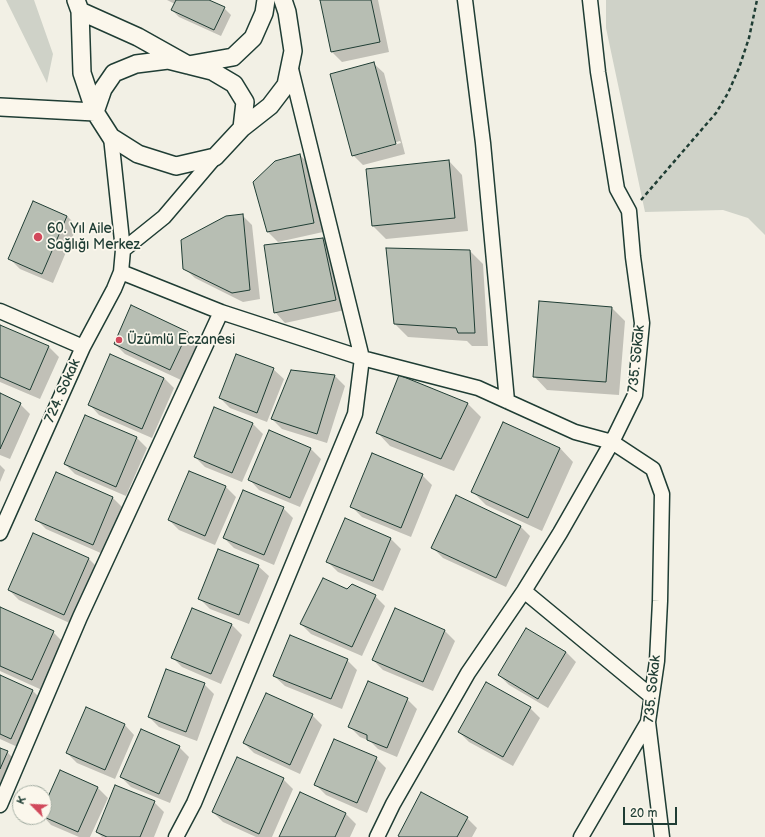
<!DOCTYPE html>
<html>
<head>
<meta charset="utf-8">
<style>
  body { margin:0 }
  #map { position:relative; width:765px; height:837px; overflow:hidden; background:#f2f0e5; font-family:"Balsamiq Sans",sans-serif }
  canvas { display:block }
  .north { position:absolute; left:12px; top:785px; width:40px; height:40px; box-sizing:border-box; background:#fbf7ec; border:1px solid #a3ada2; border-radius:50%; rotate:294deg; font-size:11px; font-weight:700; line-height:16px; text-align:center; color:#1f3d34 }
  .north::after { content:''; display:block; margin:auto; width:14px; height:18px; background:#d1495b; clip-path:polygon(50% 0,100% 100%,50% 72%,0 100%) }
  .scale { position:absolute; left:623px; top:807px; width:54px; height:18px; box-sizing:border-box; border:2px solid #1f3d34; border-top:0; padding-left:5px; font-size:12px; line-height:14px; white-space:nowrap; color:#1f3d34; -webkit-text-stroke:3px #fbf7ec; paint-order:stroke }
</style>
</head>
<body>
<div id="map">
<canvas width="765" height="837"></canvas>
<div class="north">K</div>
<div class="scale">20 m</div>
</div>
<script>
const ctx = document.querySelector('canvas').getContext('2d');
ctx.lineJoin = 'round';
function fillPath(path, color) {
  ctx.fillStyle = color;
  ctx.fill(path, 'evenodd');
}
function toPath(rows) {
  const path = new Path2D();
  for (const r of rows) {
    path.moveTo(r[0], r[1]);
    for (let i = 2; i < r.length; i += 2) path.lineTo(r[i], r[i + 1]);
  }
  return path;
}
function trace(path, color, width, dash) {
  ctx.strokeStyle = color;
  ctx.lineWidth = width;
  ctx.lineCap = dash ? 'butt' : 'round';
  ctx.setLineDash(dash || []);
  ctx.stroke(path);
}
function drawText(font, color, halo, rows, align = 'center') {
  ctx.font = font + ' "Balsamiq Sans",sans-serif';
  ctx.lineWidth = 3.5;
  ctx.setLineDash([]);
  ctx.textBaseline = 'middle';
  ctx.strokeStyle = halo;
  ctx.fillStyle = color;
  for (const [text, x, y, turn = 0] of rows) {
    ctx.save();
    ctx.translate(x, y);
    ctx.rotate((+turn || 0) * Math.PI / 180);
    ctx.textAlign = isNaN(turn) ? turn : align;
    if (halo) ctx.strokeText(text, 0, 0);
    ctx.fillText(text, 0, 0);
    ctx.restore();
  }
}
fillPath(toPath([
  [6,0,34,0,53,54,47,83],
  [606,0,765,0,765,235,748,218,723,210,645,212,606,28]
]), '#cfd2c8');
fillPath(toPath([
  [167,0,207,0,224,8,231,15,221,36,179,17,172,10,175,4],
  [321,0,378,0,389,52,342,62,332,52],
  [373,63,384,73,405,154,363,165,353,155],
  [400,141,401,143,358,155,358,153],
  [300,155,310,165,323,232,278,242,268,232],
  [449,161,462,175,468,231,386,239,373,226],
  [242,215,252,225,260,299,243,302,195,278,184,268],
  [67,216,77,226,53,283,20,269,10,259],
  [323,239,333,249,345,310,285,323,275,312],
  [470,251,483,264,488,346,472,346,467,341,408,337,395,324],
  [132,307,188,333,198,343,181,380,125,354,115,344],
  [612,308,625,321,619,395,547,390,534,376],
  [0,326,49,347,59,357,40,399,0,382],
  [273,369,284,379,267,422,230,408,220,398],
  [335,376,345,386,327,443,282,429,272,419],
  [400,376,468,404,481,417,454,471,390,446,377,432],
  [164,378,174,388,152,438,99,415,89,404],
  [0,395,20,404,30,414,10,459,0,455],
  [215,408,253,424,263,434,242,482,205,467,195,457],
  [270,431,311,449,321,459,300,507,259,490,249,479],
  [137,438,147,448,126,496,75,474,65,464],
  [560,448,573,462,542,531,486,505,473,492],
  [0,465,5,470,0,482],
  [190,472,226,487,236,497,215,545,179,530,169,520],
  [56,474,113,498,123,508,103,554,46,529,36,519],
  [422,475,432,485,411,537,362,517,352,507],
  [283,508,293,518,274,565,234,548,224,538],
  [345,520,391,539,401,549,383,591,338,572,328,562],
  [520,526,530,536,506,587,443,558,433,548],
  [34,534,89,559,99,569,74,625,19,600,9,590],
  [258,566,269,576,249,624,210,609,200,599],
  [347,590,375,596,385,606,362,656,311,634,301,624],
  [192,609,232,625,242,635,221,684,182,667,172,657],
  [395,609,445,631,455,641,433,691,383,670,373,660],
  [0,610,53,632,63,642,42,690,0,671],
  [527,629,566,652,576,662,548,708,509,685,499,675],
  [347,660,357,670,342,709,285,686,274,676],
  [0,676,33,691,43,701,22,749,0,739],
  [204,684,214,694,197,741,159,727,149,717],
  [407,699,417,709,397,757,378,749,370,741,360,737,350,727],
  [530,708,540,718,513,766,469,742,459,732],
  [312,715,322,725,300,774,254,753,244,743],
  [124,724,134,735,115,779,77,763,67,753],
  [179,747,189,757,170,803,131,787,121,777],
  [0,749,7,752,17,762,0,801],
  [376,758,386,768,367,813,326,795,316,785],
  [283,779,293,789,272,837,256,837,223,822,213,812],
  [98,788,108,798,90,837,79,837,51,825,44,817,44,809],
  [154,802,164,812,154,837,102,837,97,832],
  [346,814,356,824,350,837,280,837],
  [467,818,477,828,472,837,401,837]
]), '#0003');
const building = toPath([
  [176,0,209,0,225,7,214,30,171,10,176,0],
  [320,0,371,0,380,42,331,52,320,0],
  [374,62,396,144,352,156,330,74,374,62],
  [300,154,314,223,267,232,253,182,275,161,300,154],
  [449,160,455,218,372,226,366,169,449,160],
  [33,201,67,216,42,274,8,259,33,201],
  [243,214,250,290,232,293,183,269,181,240,226,216,243,214],
  [323,238,336,300,274,313,264,245,323,238],
  [386,248,470,250,475,333,458,333,456,328,394,324,386,248],
  [539,301,612,307,606,382,533,377,539,301],
  [131,305,188,332,170,370,114,344,131,305],
  [0,325,49,346,30,390,0,377,0,325],
  [110,354,164,378,142,429,88,405,110,354],
  [236,354,274,368,257,413,219,398,236,354],
  [291,370,335,375,317,434,271,419,291,370],
  [399,375,468,403,441,459,376,433,399,375],
  [0,393,21,403,0,449,0,393],
  [214,407,253,423,232,473,194,457,214,407],
  [85,415,137,437,116,487,64,464,85,415],
  [503,422,560,448,528,518,471,492,503,422],
  [269,430,311,448,290,498,248,480,269,430],
  [372,453,423,474,401,528,350,507,372,453],
  [189,471,226,486,205,536,168,520,189,471],
  [56,472,113,497,93,545,35,520,56,472],
  [243,490,284,507,264,555,223,538,243,490],
  [456,495,521,526,496,578,431,548,456,495],
  [345,518,391,538,373,581,326,562,345,518],
  [33,533,89,558,64,615,8,590,33,533],
  [218,549,259,565,239,615,198,599,218,549],
  [323,578,347,589,352,584,376,595,352,647,300,624,323,578],
  [0,607,54,631,32,680,0,666,0,607],
  [192,608,232,624,211,674,171,658,192,608],
  [395,608,445,630,423,682,372,660,395,608],
  [526,628,566,652,538,699,498,675,526,628],
  [290,635,348,659,331,699,273,676,290,635],
  [166,669,205,683,186,732,148,717,166,669],
  [0,675,33,690,11,739,0,734,0,675],
  [368,681,408,698,387,748,367,740,367,735,348,727,368,681],
  [486,682,531,707,503,757,458,732,486,682],
  [266,693,313,714,290,765,243,743,266,693],
  [86,707,125,724,105,770,66,753,86,707],
  [141,729,180,746,159,794,120,777,141,729],
  [334,739,377,757,357,803,314,785,334,739],
  [0,748,8,751,0,769,0,748],
  [237,757,284,778,259,834,212,812,237,757],
  [60,770,98,787,78,832,44,817,44,806,60,770],
  [115,785,155,801,140,837,107,837,96,832,115,785],
  [300,792,346,813,335,837,279,837,300,792],
  [421,792,468,817,457,837,400,837,398,836,421,792]
]);
fillPath(building, '#b7beb3');
trace(building, '#1f3d34', 1);
const minor = toPath([
  [465,0,483,143,507,401],
  [590,0,598,72,617,189,629,211,633,257,642,323,635,395,612,442,653,469,662,494,660,601,657,661,648,722,662,837],
  [123,250,164,217,215,157],
  [0,311,83,347],
  [221,312,362,358,478,388,575,432,612,442,560,533,524,591,468,673,393,804,377,837],
  [0,533,83,347,114,289,121,272,123,250,111,137],
  [524,591,651,696],
  [0,805,80,617,221,312,121,272],
  [176,837,194,803,355,414,362,358,290,65],
  [581,837,648,722]
]);
const tertiary = toPath([
  [76,0,80,11,82,73,95,112,111,137,138,154,176,166,215,157,242,128,245,102,234,84,212,71,168,60,136,64,114,73,103,89,95,112],
  [80,11,138,37,188,65,233,57,253,38,264,13,266,0],
  [0,107,95,112],
  [242,128,270,106,286,85,293,51,287,12,283,0]
]);
trace(minor, '#1f3d34', 17);
trace(tertiary, '#1f3d34', 20);
trace(toPath([
  [641,200,716,113,728,93,739,68,749,38,757,0]
]), '#1f3d34', 2.5, [4, 3]);
trace(minor, '#fbf7ec', 14);
trace(tertiary, '#fbf7ec', 17);
for (const [x, y, r, color] of [
  [38,237,5,"#d1495b"],
  [119,340,4,"#d1495b"]
]) {
  const dot = new Path2D();
  dot.arc(x, y, r, 0, 2 * Math.PI);
  ctx.fillStyle = color;
  ctx.fill(dot);
  trace(dot, '#fbf7ec', 1.5);
}
drawText('14px', '#1f3d34', '#fbf7ec', [
  ["60. Yıl Aile",47,229],
  ["Sağlığı Merkez",47,245],
  ["Üzümlü Eczanesi",127,340]
], 'left');
drawText('14px', '#1f3d34', '#fbf7ec', [
  ["735. Sokak",637,359,-84],
  ["724. Sokak",63,391,-66],
  ["735. Sokak",653,689,-84]
]);
</script>
</body>
</html>
